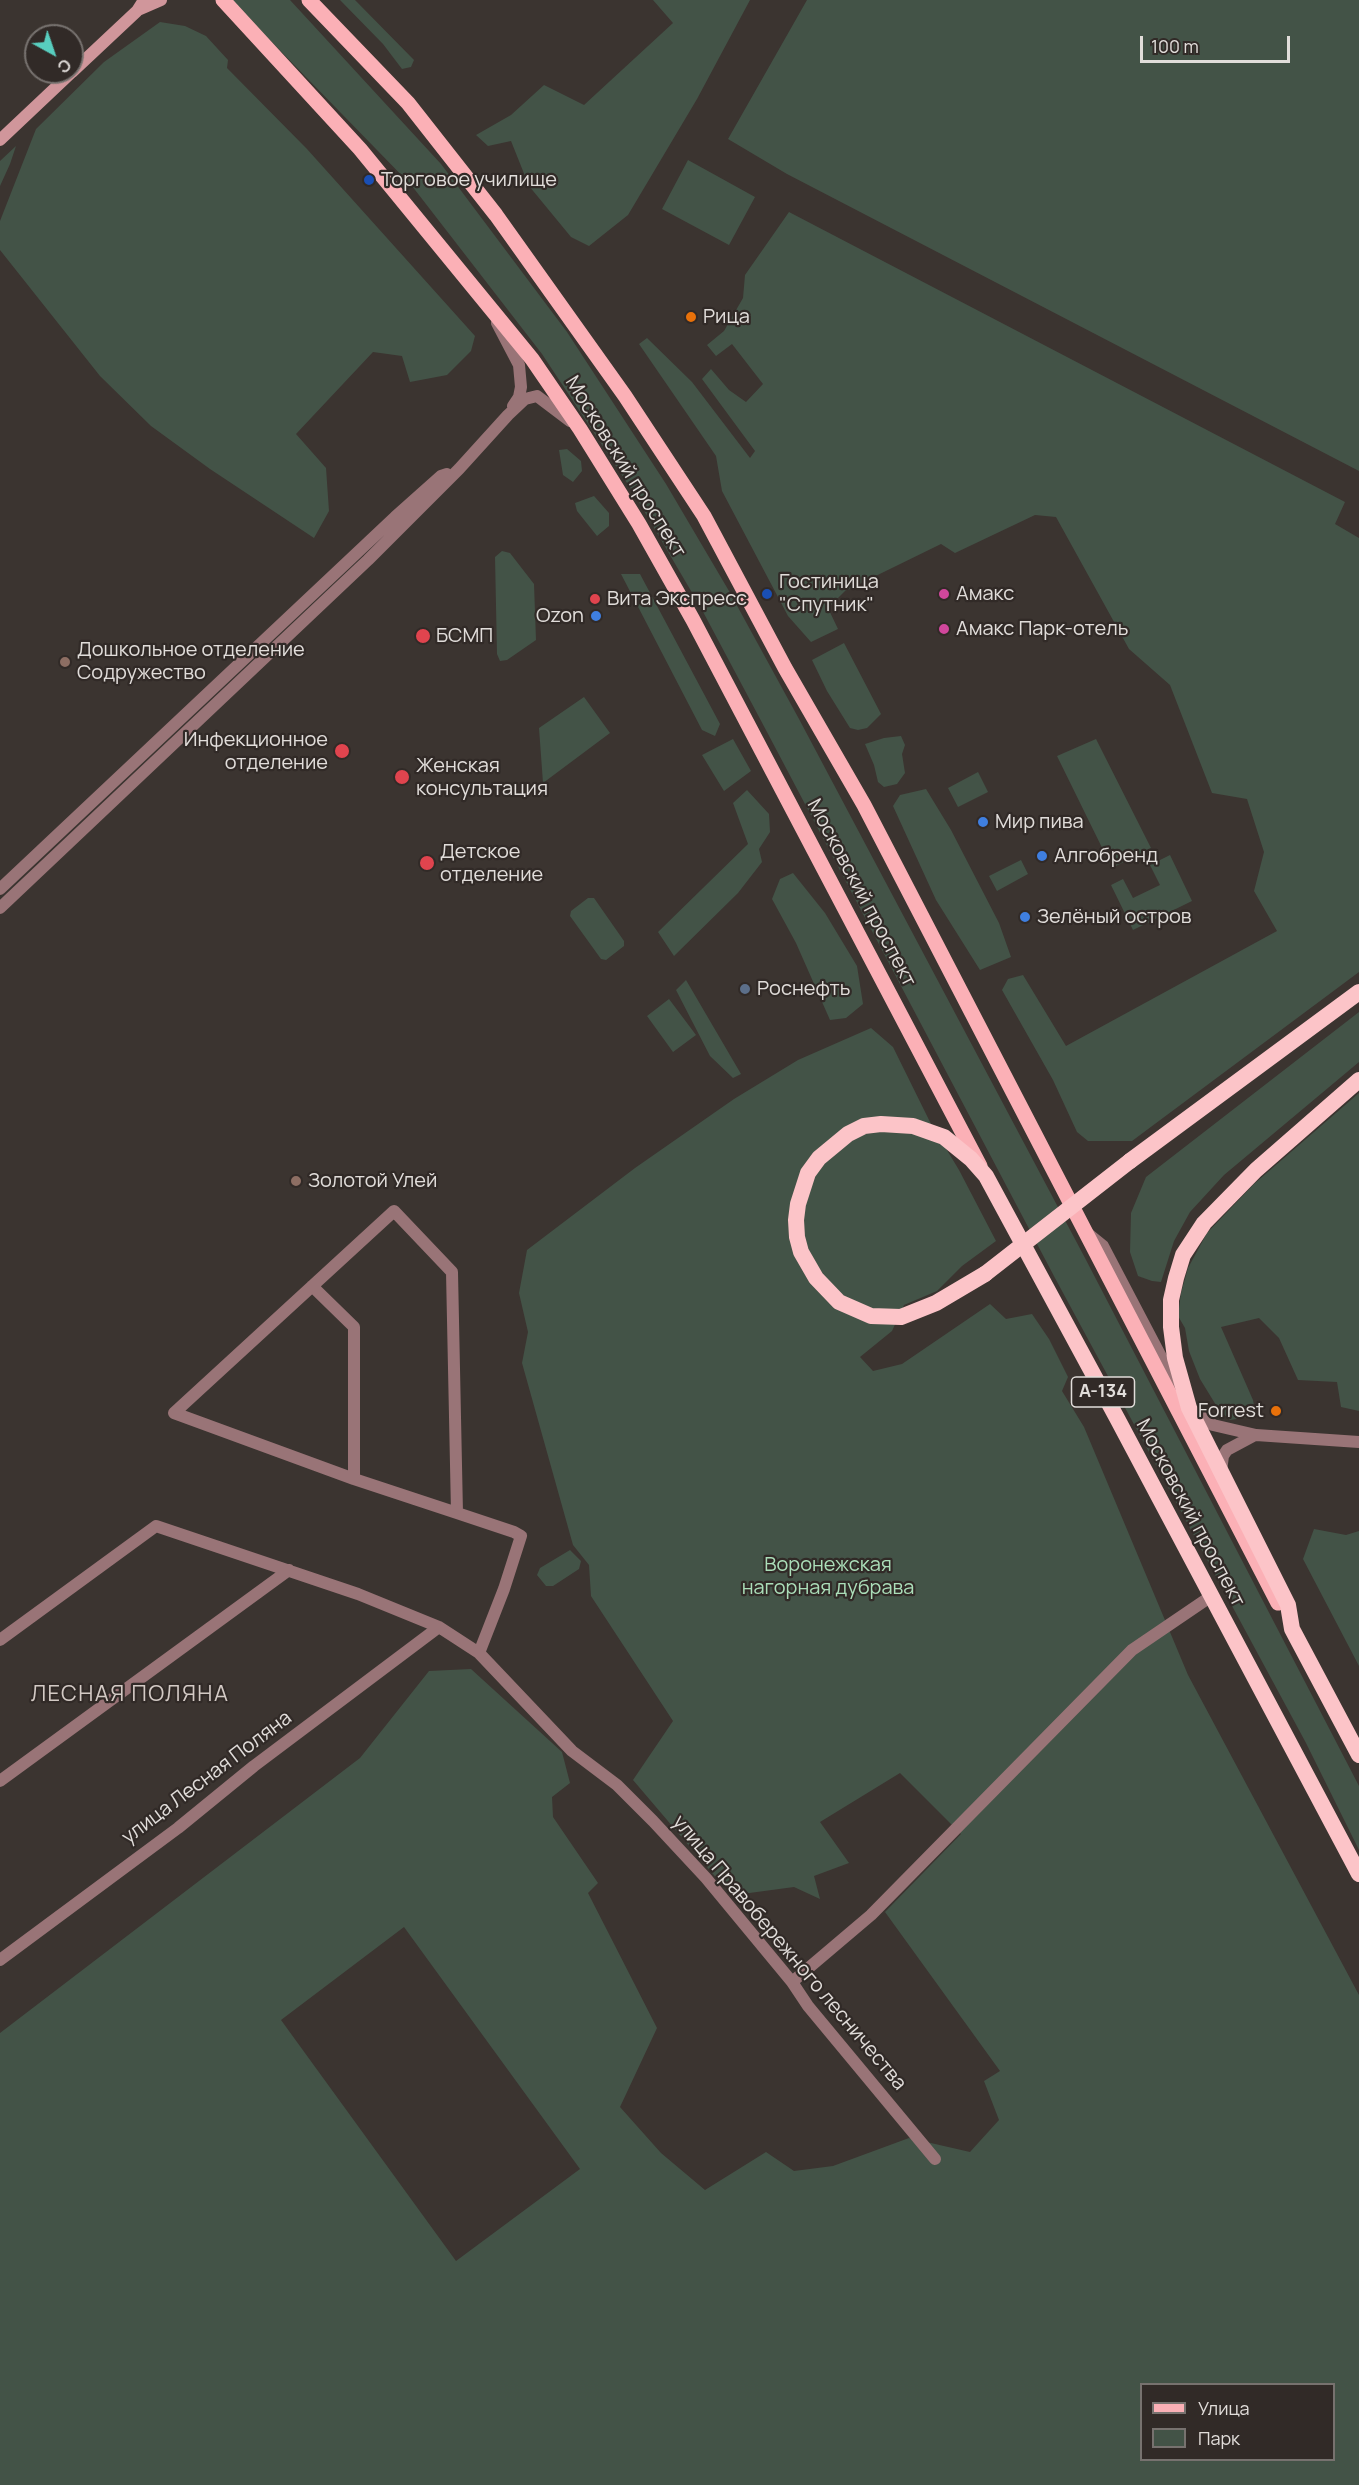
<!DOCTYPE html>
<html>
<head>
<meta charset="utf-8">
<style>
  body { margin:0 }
  #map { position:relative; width:1359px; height:2485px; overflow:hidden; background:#3b3430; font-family:Manrope,sans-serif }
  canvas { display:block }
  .legend { position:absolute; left:1140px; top:2383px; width:195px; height:78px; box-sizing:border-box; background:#312a27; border:2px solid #77726f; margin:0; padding:8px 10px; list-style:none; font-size:18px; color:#e1ddda }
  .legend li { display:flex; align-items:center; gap:12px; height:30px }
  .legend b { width:30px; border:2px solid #77726f }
  .north { position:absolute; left:24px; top:24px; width:60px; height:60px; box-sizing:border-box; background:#312a27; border:2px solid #77726f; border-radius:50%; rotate:140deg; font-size:16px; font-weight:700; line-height:24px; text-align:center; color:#e1ddda }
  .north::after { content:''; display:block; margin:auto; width:21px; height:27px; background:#58cebf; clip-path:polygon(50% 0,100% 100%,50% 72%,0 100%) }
  .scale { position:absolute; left:1140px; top:36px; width:150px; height:27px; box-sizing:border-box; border:3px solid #e1ddda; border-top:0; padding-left:8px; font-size:18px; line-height:21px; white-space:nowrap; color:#e1ddda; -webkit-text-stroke:4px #312a27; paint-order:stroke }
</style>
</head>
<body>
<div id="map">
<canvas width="1359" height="2485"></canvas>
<ul class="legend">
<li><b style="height:8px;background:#fbb0b6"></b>Улица</li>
<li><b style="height:16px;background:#435347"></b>Парк</li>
</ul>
<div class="north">С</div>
<div class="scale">100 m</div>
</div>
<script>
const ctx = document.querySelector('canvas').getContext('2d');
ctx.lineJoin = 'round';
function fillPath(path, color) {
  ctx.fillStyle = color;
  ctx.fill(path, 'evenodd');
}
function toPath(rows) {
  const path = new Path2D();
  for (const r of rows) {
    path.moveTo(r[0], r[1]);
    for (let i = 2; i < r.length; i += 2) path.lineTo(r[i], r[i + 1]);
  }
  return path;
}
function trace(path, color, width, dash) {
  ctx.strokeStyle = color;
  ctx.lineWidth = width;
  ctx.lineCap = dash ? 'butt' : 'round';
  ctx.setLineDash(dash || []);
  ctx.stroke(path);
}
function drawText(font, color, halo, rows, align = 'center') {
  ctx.font = font + ' Manrope,sans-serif';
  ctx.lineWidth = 4.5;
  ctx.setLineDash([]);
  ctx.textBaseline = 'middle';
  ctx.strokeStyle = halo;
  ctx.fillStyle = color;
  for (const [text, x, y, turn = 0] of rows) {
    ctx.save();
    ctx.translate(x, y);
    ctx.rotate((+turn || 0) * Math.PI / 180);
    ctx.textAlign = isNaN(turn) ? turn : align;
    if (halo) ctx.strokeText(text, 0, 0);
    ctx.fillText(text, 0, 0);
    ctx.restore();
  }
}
fillPath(toPath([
  [231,0,290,0,441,164,567,332,666,484,729,591,799,719,1085,1258,1359,1786,1359,1850,1306,1743,1055,1278,767,732,701,608,633,492,542,354,412,186],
  [340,0,355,0,414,60,411,67,402,69,383,44],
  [653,0,750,0,697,99,628,215,589,246,571,237,529,186,511,141,488,146,476,135,511,115,544,85,584,105,673,23],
  [807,0,1359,0,1359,471,787,174,728,139],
  [160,22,185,26,206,36,228,60,227,68,307,149,475,336,471,351,447,375,410,382,402,356,373,352,296,434,326,468,329,511,314,538,210,469,151,426,100,376,0,250,0,221,36,129,104,62],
  [16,146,10,164,0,186,0,161],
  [688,160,755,197,729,245,662,209],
  [789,212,1345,502,1335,524,1359,538,1359,972,1132,1141,1088,1141,1077,1132,1053,1080,1002,990,1008,979,1023,975,1066,1046,1277,931,1254,891,1264,852,1247,799,1212,793,1170,685,1129,649,1056,517,1035,515,955,553,941,544,845,591,828,608,838,629,811,642,788,616,722,491,716,456,639,344,647,338,692,382,750,458,755,451,702,379,711,369,729,390,746,402,763,384,732,344,716,356,707,345,724,331,743,298,745,275],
  [567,449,581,461,582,471,573,482,563,475,559,450],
  [594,496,609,513,609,526,597,536,577,511,575,503],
  [502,551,510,553,534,584,536,640,507,660,500,661,497,654,495,557],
  [621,574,640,574,720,724,715,736,702,730],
  [844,643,881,714,867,728,858,730,850,728,827,691,812,660],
  [584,697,610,733,543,783,539,728],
  [901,736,905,745,902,754,905,773,897,784,884,787,878,782,874,765,865,744,884,738],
  [733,739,751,771,724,791,702,755],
  [1096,739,1151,848,1112,868,1057,756],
  [978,772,988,792,958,807,948,788],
  [926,789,951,830,999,923,1011,957,980,970,936,900,893,806,900,795],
  [747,790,769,814,770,832,759,849,762,862,738,893,674,956,658,932,748,844,733,803],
  [1170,855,1192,901,1133,930,1111,885,1123,879,1133,898,1160,885,1150,865],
  [1021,860,1028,874,997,891,989,876],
  [793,873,825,913,857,966,863,1004,846,1018,830,1020,796,943,772,899,780,879],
  [588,898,594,898,624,941,624,946,606,960,601,959,570,916,571,911],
  [686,980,741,1074,733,1078,710,1056,676,990],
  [669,999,696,1035,673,1052,647,1016],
  [1359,1012,1359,1062,1224,1175,1190,1212,1174,1241,1161,1282,1152,1281,1138,1276,1130,1252,1131,1213,1146,1177],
  [871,1028,893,1047,930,1122,959,1170,996,1241,962,1266,937,1291,904,1305,892,1331,860,1357,873,1371,902,1364,990,1304,1006,1319,1032,1314,1049,1339,1068,1377,1062,1391,1084,1427,1188,1675,1359,1995,1359,2485,0,2485,0,2033,360,1758,429,1671,471,1669,562,1752,570,1783,552,1797,553,1817,598,1883,588,1893,657,2028,620,2107,661,2153,705,2190,766,2152,794,2171,833,2166,909,2138,970,2152,999,2120,984,2081,1000,2071,885,1912,961,1834,900,1773,820,1822,849,1863,814,1876,820,1899,794,1887,742,1894,719,1881,633,1780,673,1721,591,1596,589,1565,573,1545,522,1363,528,1332,519,1293,527,1250,635,1168,734,1099,798,1060],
  [404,1927,580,2169,456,2261,281,2020],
  [1142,2384,1334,2384,1334,2460,1142,2460],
  [1359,1093,1359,1411,1341,1407,1337,1382,1298,1380,1279,1338,1259,1318,1221,1327,1253,1400,1256,1416,1230,1420,1219,1410,1200,1379,1189,1351,1185,1328,1178,1316,1181,1293,1188,1268,1207,1233,1254,1184],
  [1314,1529,1346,1535,1359,1531,1359,1666,1303,1559],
  [570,1550,581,1561,579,1569,553,1586,546,1586,537,1575,540,1568]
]), '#435347');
trace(toPath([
  [497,323,519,365,521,387,519,397,513,406],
  [0,889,395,517,441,476,447,474],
  [0,908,368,560,459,469,508,415,525,399,537,396,570,421],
  [312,1286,354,1327,354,1479],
  [457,1513,452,1272,394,1211,174,1413,354,1479,457,1513,514,1532,521,1536,504,1589,479,1653],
  [0,1640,156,1526,358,1594,439,1627,479,1653,572,1751,617,1785,653,1821,706,1878,792,1982,808,2006,935,2159],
  [0,1781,289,1570],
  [0,1960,178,1828,254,1766,439,1627],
  [792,1982,871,1915,1132,1650,1210,1597]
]), '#997477', 12);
trace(toPath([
  [1087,1233,1103,1246,1179,1391],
  [1192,1410,1213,1425,1256,1435,1359,1442],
  [1221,1471,1223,1456,1227,1450,1255,1435]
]), '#997477', 12);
trace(toPath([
  [138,10,161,0],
  [72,72,137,11,144,0],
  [0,140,72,72]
]), '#d0969b', 12);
trace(toPath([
  [223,0,360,149,532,359,580,429,639,524,693,620,980,1166],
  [309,0,408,103,496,215,625,396,704,516,785,668,864,805,1278,1603]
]), '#fbb0b6', 15);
trace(toPath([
  [1359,1080,1256,1170,1204,1223,1183,1255,1176,1278,1171,1300,1171,1327,1175,1358,1189,1408,1288,1605,1292,1629,1359,1755],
  [1130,1161,1359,992],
  [985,1274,936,1303,901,1317,871,1316,839,1302,816,1278,801,1252,797,1237,796,1220,798,1204,808,1173,819,1158,848,1134,864,1126,881,1124,913,1126,944,1137,971,1159,986,1176,1118,1420,1359,1874]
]), '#fcc4c8', 16);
trace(toPath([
  [985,1274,1130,1161]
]), '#fcc4c8', 16);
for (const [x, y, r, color] of [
  [369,180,6,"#1a4fb4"],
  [691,317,6,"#e8710a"],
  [767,594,6,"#1a4fb4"],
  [944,594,6,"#d1479c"],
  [595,599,6,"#e0444e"],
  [596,616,6,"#3f7fe0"],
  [944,629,6,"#d1479c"],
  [423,636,8,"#e0444e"],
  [65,662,6,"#8d6e63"],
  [342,751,8,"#e0444e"],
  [402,777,8,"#e0444e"],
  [983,822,6,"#3f7fe0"],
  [1042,856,6,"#3f7fe0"],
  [427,863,8,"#e0444e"],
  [1025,917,6,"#3f7fe0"],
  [745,989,6,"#5c6f8a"],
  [296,1181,6,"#8d6e63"],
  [1276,1411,6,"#e8710a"]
]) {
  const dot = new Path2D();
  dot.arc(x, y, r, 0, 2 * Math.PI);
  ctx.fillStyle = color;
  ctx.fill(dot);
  trace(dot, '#312a27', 2);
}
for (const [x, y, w] of [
  [1103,1392,63]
]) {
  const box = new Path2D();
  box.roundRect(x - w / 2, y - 15, w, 30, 4.5);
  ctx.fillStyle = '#312a27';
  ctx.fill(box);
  trace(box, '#e1ddda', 1.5);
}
drawText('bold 18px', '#e1ddda', null, [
  ["А-134",1103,1392]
]);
drawText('20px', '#e1ddda', '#312a27', [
  ["Торговое училище",381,180],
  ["Рица",703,317],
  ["Гостиница",779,582],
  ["\"Спутник\"",779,605],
  ["Амакс",956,594],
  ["Вита Экспресс",607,599],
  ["Ozon",584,616,"right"],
  ["Амакс Парк-отель",956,629],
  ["БСМП",436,636],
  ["Дошкольное отделение",77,650],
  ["Содружество",77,673],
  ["Инфекционное",328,740,"right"],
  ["отделение",328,763,"right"],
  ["Женская",416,766],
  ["консультация",416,789],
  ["Мир пива",995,822],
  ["Детское",440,852],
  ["отделение",440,875],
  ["Алгобренд",1054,856],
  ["Зелёный остров",1037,917],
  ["Роснефть",757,989],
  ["Золотой Улей",308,1181],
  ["Forrest",1264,1411,"right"]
], 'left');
drawText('20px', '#e1ddda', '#312a27', [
  ["Московский проспект",625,467,58],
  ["Московский проспект",861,893,62],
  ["Московский проспект",1190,1513,62],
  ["улица Лесная Поляна",207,1778,-37],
  ["улица Правобережного лесничества",789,1953,50]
]);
drawText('20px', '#abdeb9', '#312a27', [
  ["Воронежская",828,1565],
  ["нагорная дубрава",828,1588]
]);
ctx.letterSpacing = '1.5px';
drawText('22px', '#d3cac5', '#312a27', [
  ["ЛЕСНАЯ ПОЛЯНА",130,1695]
]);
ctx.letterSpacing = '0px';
</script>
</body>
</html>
